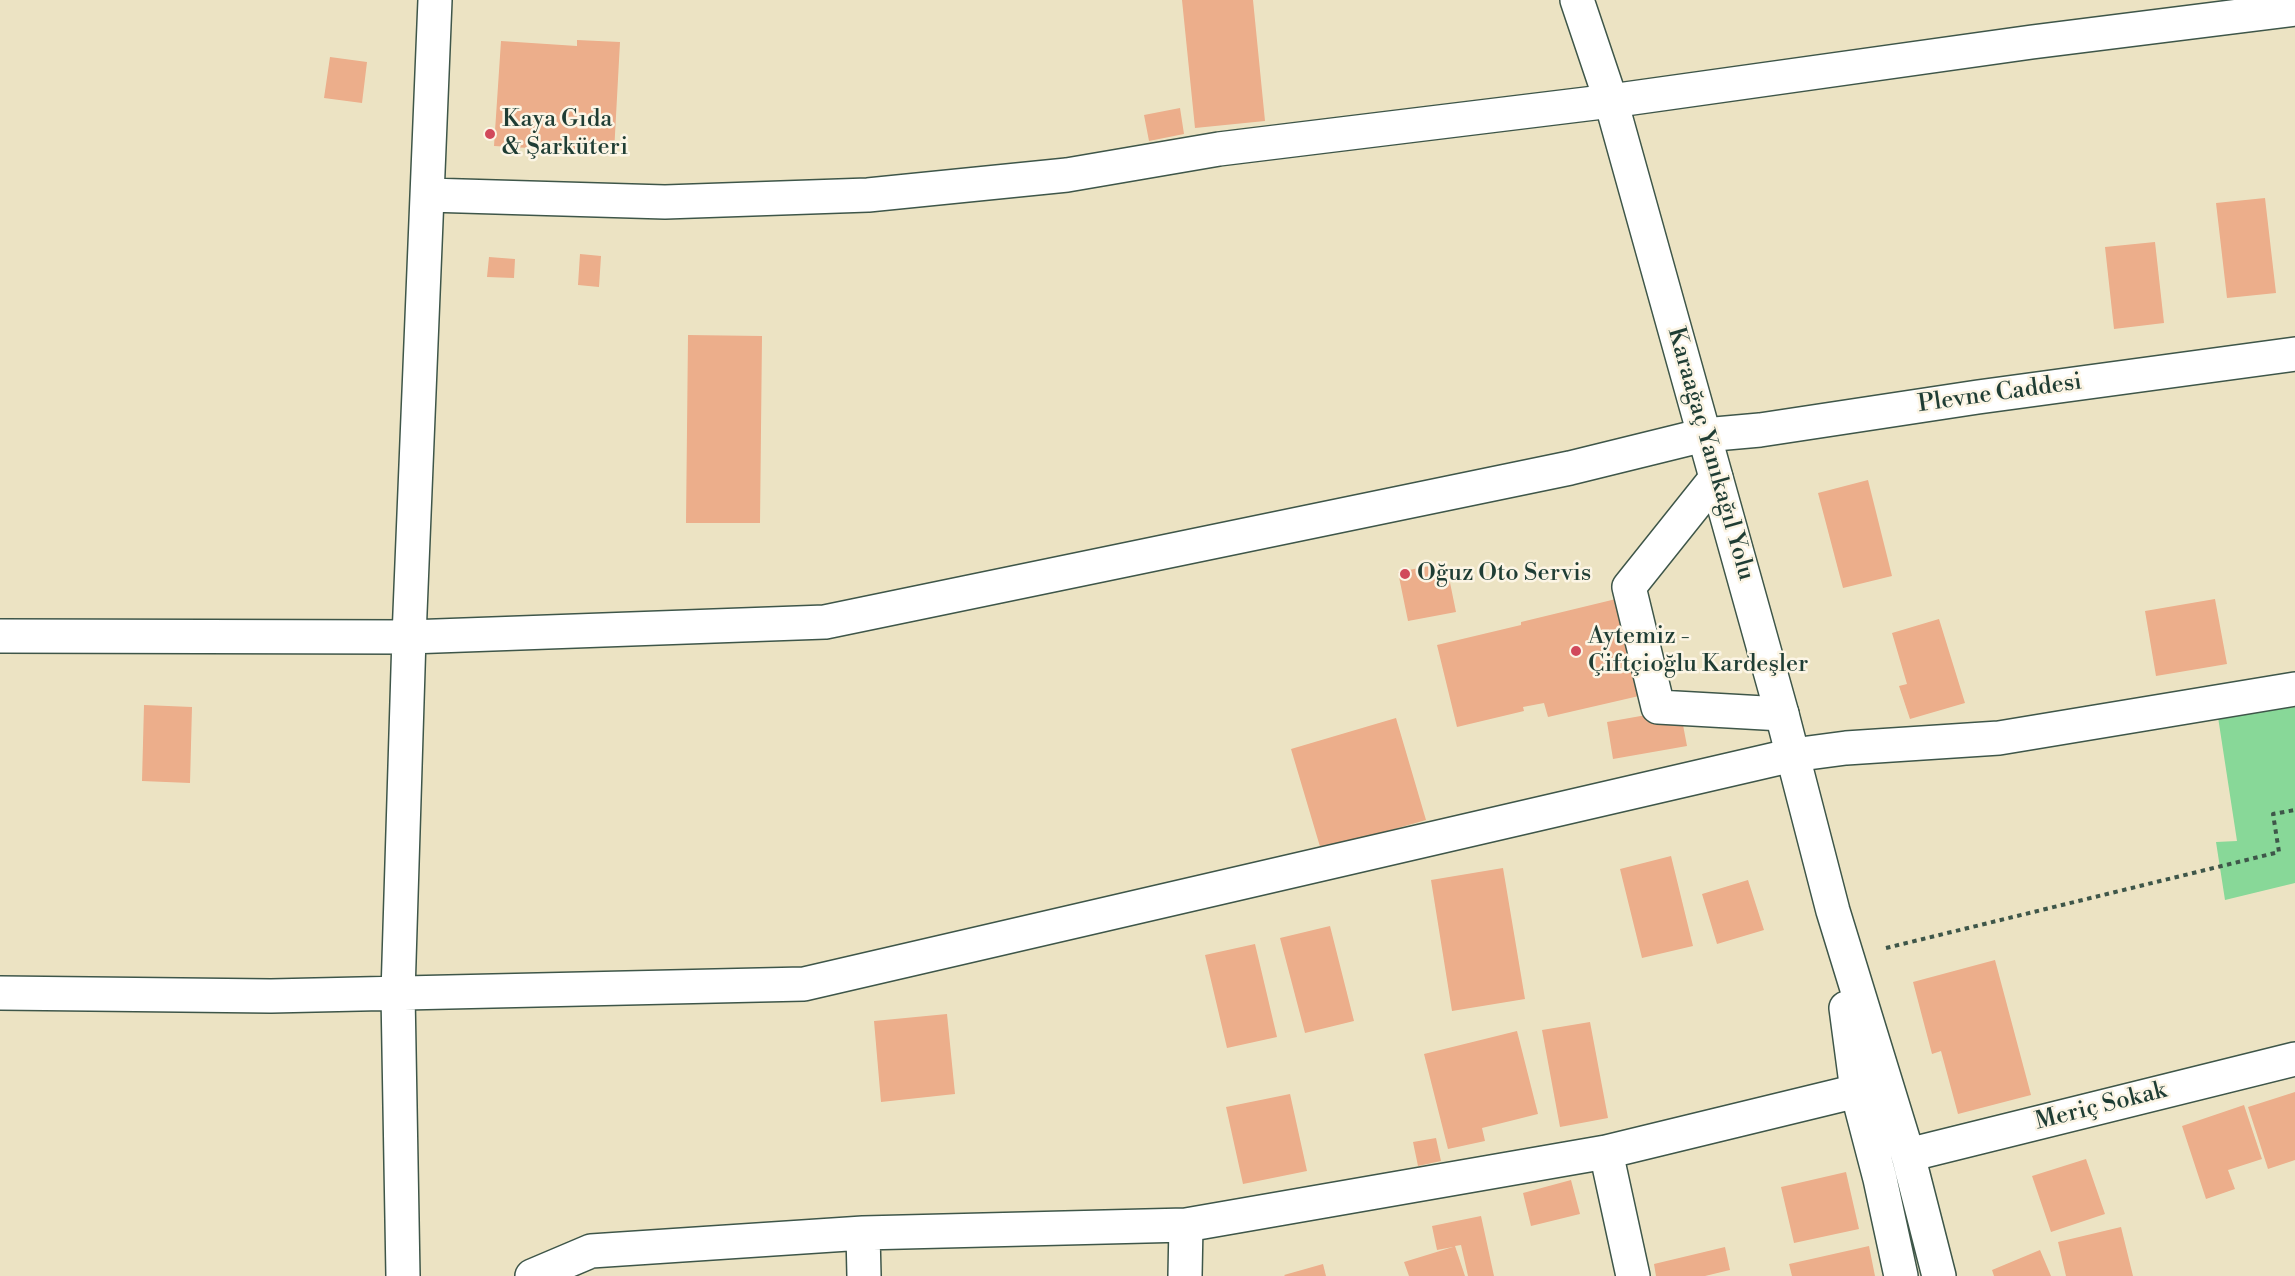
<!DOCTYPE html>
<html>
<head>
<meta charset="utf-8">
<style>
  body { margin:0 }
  canvas { display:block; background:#ece3c3 }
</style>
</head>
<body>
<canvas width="2295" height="1276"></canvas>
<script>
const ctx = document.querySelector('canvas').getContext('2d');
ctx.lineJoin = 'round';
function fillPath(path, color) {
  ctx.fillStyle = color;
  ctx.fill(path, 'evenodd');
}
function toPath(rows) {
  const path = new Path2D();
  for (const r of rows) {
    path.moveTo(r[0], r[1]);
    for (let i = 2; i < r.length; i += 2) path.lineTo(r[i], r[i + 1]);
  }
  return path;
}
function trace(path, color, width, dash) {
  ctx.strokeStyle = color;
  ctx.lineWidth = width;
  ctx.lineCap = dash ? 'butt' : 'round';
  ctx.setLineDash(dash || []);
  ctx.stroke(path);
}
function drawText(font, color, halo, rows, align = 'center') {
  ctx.font = font + ' "Libre Bodoni",serif';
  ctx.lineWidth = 5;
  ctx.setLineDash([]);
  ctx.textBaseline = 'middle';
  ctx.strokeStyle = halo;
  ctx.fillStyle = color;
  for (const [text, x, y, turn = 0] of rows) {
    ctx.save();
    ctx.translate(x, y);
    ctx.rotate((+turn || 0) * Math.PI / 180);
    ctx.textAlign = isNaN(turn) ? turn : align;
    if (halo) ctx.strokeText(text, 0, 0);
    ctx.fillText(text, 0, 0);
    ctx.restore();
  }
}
fillPath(toPath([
  [2295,707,2295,883,2225,900,2216,842,2237,841,2218,717]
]), '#88d898');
fillPath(toPath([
  [1182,0,1253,0,1265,121,1195,128],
  [577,40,620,42,614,153,494,146,501,41,577,46],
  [330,57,367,62,362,103,324,98],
  [1180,108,1184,134,1149,141,1144,115],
  [2265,198,2276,293,2227,298,2216,203],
  [2155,242,2164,323,2114,329,2105,247],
  [580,254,601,256,599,287,578,285],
  [489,257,515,259,514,278,487,277],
  [688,335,762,336,760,523,686,523],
  [1868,480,1892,576,1843,588,1818,493],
  [1446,563,1456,612,1408,621,1398,572],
  [1616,599,1639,696,1548,717,1544,703,1523,707,1524,711,1457,727,1437,645,1521,625,1521,622],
  [2215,599,2227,664,2156,676,2145,611],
  [1939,619,1965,703,1910,719,1899,686,1907,684,1892,633],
  [144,705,192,707,190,783,142,781],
  [1680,709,1687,746,1613,759,1607,722],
  [1396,718,1426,820,1321,850,1291,749],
  [1671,856,1693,946,1642,958,1620,869],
  [1503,868,1525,999,1452,1011,1431,880],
  [1748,880,1764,930,1717,944,1702,894],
  [1330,926,1354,1021,1305,1033,1280,938],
  [1255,944,1277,1037,1227,1048,1205,955],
  [1995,960,2031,1095,1958,1114,1941,1051,1932,1054,1913,982],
  [947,1014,955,1094,881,1102,874,1021],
  [1590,1022,1608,1118,1560,1127,1542,1030],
  [1517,1031,1538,1114,1482,1128,1485,1141,1448,1149,1424,1054],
  [2295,1092,2295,1160,2268,1169,2248,1107],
  [1290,1094,1307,1171,1243,1184,1226,1107],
  [2244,1105,2262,1159,2228,1170,2235,1189,2206,1199,2182,1126],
  [1436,1138,1441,1161,1418,1166,1413,1142],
  [2086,1159,2105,1214,2051,1232,2032,1176],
  [1846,1172,1859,1229,1794,1243,1781,1187],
  [1571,1180,1580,1214,1531,1226,1523,1193],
  [1481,1216,1494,1276,1468,1276,1461,1245,1455,1246,1465,1276,1409,1276,1404,1262,1453,1247,1437,1250,1432,1226],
  [2121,1227,2133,1276,2066,1276,2058,1242],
  [1869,1246,1875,1276,1792,1276,1789,1264],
  [1725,1247,1730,1270,1705,1276,1656,1276,1654,1264],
  [2040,1250,2051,1276,1994,1276,1992,1270],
  [1323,1264,1326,1276,1285,1276,1284,1275]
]), '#ecae8b');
const minor = toPath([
  [428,195,665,202,868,195,1067,175,1219,149,1611,101,2032,42,2295,9],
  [1716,478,1629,587,1658,707,1782,714],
  [0,636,409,637,825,622,1570,468,1704,435,1760,430,1978,397,2295,354],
  [0,993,271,996,804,984,1793,755,1846,748,1999,738,2295,689],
  [1606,1152,1633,1276],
  [1908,1155,2295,1059],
  [863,1233,864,1276],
  [403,1276,398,993,409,637,435,0],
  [532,1276,591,1251,863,1233,1186,1225,1606,1152,1857,1091],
  [1185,1276,1186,1225]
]);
const major = toPath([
  [1577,0,1611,101,1782,714,1833,911,1908,1155,1939,1276],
  [1846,1008,1857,1091,1880,1179,1901,1276]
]);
trace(minor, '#3e5649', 36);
trace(major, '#3e5649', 36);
trace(toPath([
  [1886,948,2279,852,2273,814,2295,810]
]), '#3e5649', 4, [4.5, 4.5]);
trace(minor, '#fff', 33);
trace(major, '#fff', 33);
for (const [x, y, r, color] of [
  [490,134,6,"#d1495b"],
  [1405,574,6,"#d1495b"],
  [1576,651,6,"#d1495b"]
]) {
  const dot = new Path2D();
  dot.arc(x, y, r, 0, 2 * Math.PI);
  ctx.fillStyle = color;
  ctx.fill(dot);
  trace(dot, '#fcf5e5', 2);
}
drawText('24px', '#1f3d34', '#fcf5e5', [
  ["Kaya Gıda",502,120],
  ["& Şarküteri",502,148],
  ["Oğuz Oto Servis",1417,574],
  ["Aytemiz -",1588,637],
  ["Çiftçioğlu Kardeşler",1588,665]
], 'left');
drawText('24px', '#1f3d34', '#fcf5e5', [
  ["Plevne Caddesi",2000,394,-8],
  ["Karaağaç Yanıkağıl Yolu",1710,454,74],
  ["Meriç Sokak",2101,1107,-14]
]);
</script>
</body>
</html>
